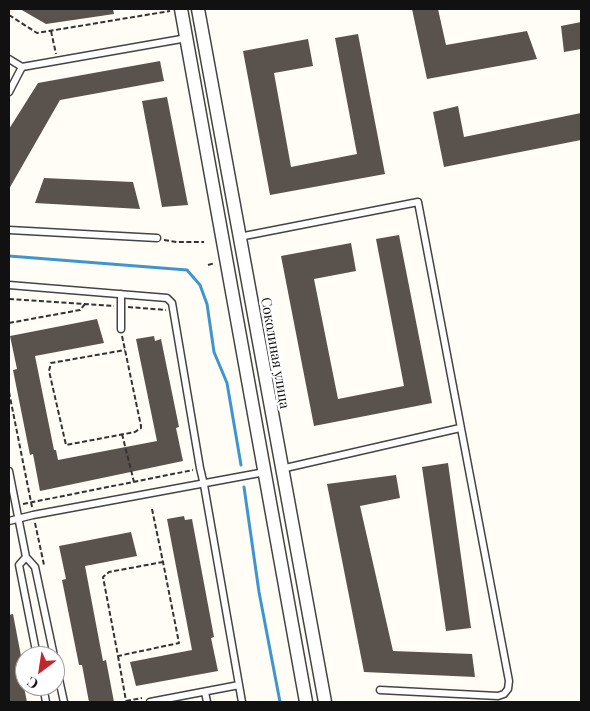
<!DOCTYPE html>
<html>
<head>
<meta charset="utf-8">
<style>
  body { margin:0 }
  #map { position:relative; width:590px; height:711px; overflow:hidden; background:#fffdf5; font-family:"Playfair Display",serif }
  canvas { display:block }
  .frame { position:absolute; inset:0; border:10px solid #111; pointer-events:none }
  .north { position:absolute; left:15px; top:646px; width:50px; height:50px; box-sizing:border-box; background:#fff; border:1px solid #a0a0a0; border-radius:50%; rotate:211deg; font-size:14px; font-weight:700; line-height:20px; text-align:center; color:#111 }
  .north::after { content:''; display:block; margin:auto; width:18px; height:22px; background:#c4262e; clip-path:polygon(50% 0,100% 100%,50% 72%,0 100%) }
</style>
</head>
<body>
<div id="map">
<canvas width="590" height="711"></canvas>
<div class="frame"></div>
<div class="north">С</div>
</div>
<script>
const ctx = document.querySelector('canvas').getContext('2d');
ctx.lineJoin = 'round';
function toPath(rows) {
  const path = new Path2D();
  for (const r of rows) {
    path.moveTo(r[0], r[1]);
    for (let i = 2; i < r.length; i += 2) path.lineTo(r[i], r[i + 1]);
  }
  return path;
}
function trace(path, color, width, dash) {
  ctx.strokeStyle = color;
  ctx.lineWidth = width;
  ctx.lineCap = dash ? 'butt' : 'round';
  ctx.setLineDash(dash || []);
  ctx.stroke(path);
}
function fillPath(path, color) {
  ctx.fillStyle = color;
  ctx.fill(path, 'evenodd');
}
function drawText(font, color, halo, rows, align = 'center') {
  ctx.font = font + ' "Playfair Display",serif';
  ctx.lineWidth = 5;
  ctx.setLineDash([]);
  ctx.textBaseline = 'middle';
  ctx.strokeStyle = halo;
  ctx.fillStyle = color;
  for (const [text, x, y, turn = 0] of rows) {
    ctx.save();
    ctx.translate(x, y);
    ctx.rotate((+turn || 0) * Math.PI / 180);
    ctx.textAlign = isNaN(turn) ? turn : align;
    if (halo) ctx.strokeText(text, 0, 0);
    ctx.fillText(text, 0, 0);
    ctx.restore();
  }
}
trace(toPath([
  [9,256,187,270,200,285,207,304,214,352,227,383,241,465],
  [244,487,259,592,280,702]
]), '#3f96cf', 3);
fillPath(toPath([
  [20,9,113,9,114,14,46,24],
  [412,9,438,9,446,45,527,31,537,59,427,79],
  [581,22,581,49,564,52,561,26],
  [358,34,385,174,270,195,243,51,308,39,313,66,274,73,291,167,357,154,335,38],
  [160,61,164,81,60,100,9,189,9,129,38,83],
  [167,97,188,205,162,207,142,101],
  [458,106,464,137,581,113,581,140,444,167,433,112],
  [44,178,133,182,140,209,35,203],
  [399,235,432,403,314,426,281,256,351,243,356,271,314,279,338,399,404,386,376,239],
  [97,319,104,343,35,356,54,450,56,450,58,460,157,441,136,339,154,336,155,341,161,339,179,427,176,428,183,461,40,491,33,454,30,455,13,370,17,369,10,336],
  [448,463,471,628,446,631,422,467],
  [396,475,400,498,360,506,393,651,472,654,475,677,364,672,327,484],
  [184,516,185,520,192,519,214,637,211,638,218,671,136,686,130,662,192,650,167,519],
  [131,532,137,556,85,566,103,661,106,660,114,702,89,702,82,665,79,665,62,580,66,579,59,546],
  [13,614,25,677,22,677,27,702,9,702,9,615]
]), '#5a524d');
const lane = toPath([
  [9,59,22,67,187,38],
  [9,92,22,67],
  [9,230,157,238],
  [239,237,418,202,509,681,508,689,504,694,498,696,380,690],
  [9,285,167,298,172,303,200,468,204,485,242,702],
  [121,329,121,294],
  [281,469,460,428],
  [9,471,26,557,35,567,54,656],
  [9,521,33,515,265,472],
  [26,557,19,565,37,656],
  [55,661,64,702],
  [43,686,46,702],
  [205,692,207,702],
  [150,702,239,685]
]);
const street = toPath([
  [181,9,306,702],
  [198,9,325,702]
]);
trace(lane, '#444', 9);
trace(street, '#444', 15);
trace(toPath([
  [9,15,37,33,170,11],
  [51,31,56,54],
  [164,240,177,242,204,242],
  [208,265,215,263],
  [9,299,114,306],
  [128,307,166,310],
  [9,323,80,310,85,304],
  [122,336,125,350,141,426,141,428,135,432,66,445,49,371,51,363,125,350],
  [9,392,32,507],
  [122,434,134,482],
  [23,504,193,470],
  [152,509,163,562,179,643,118,656,103,577,109,572,163,562],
  [35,523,44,565],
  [118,656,126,701],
  [126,701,142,698]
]), '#333', 2, [5, 2.5]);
trace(lane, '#fff', 6);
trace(street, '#fff', 12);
drawText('14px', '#111', '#fff', [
  ["Соколиная улица",275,353,80]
]);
</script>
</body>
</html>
